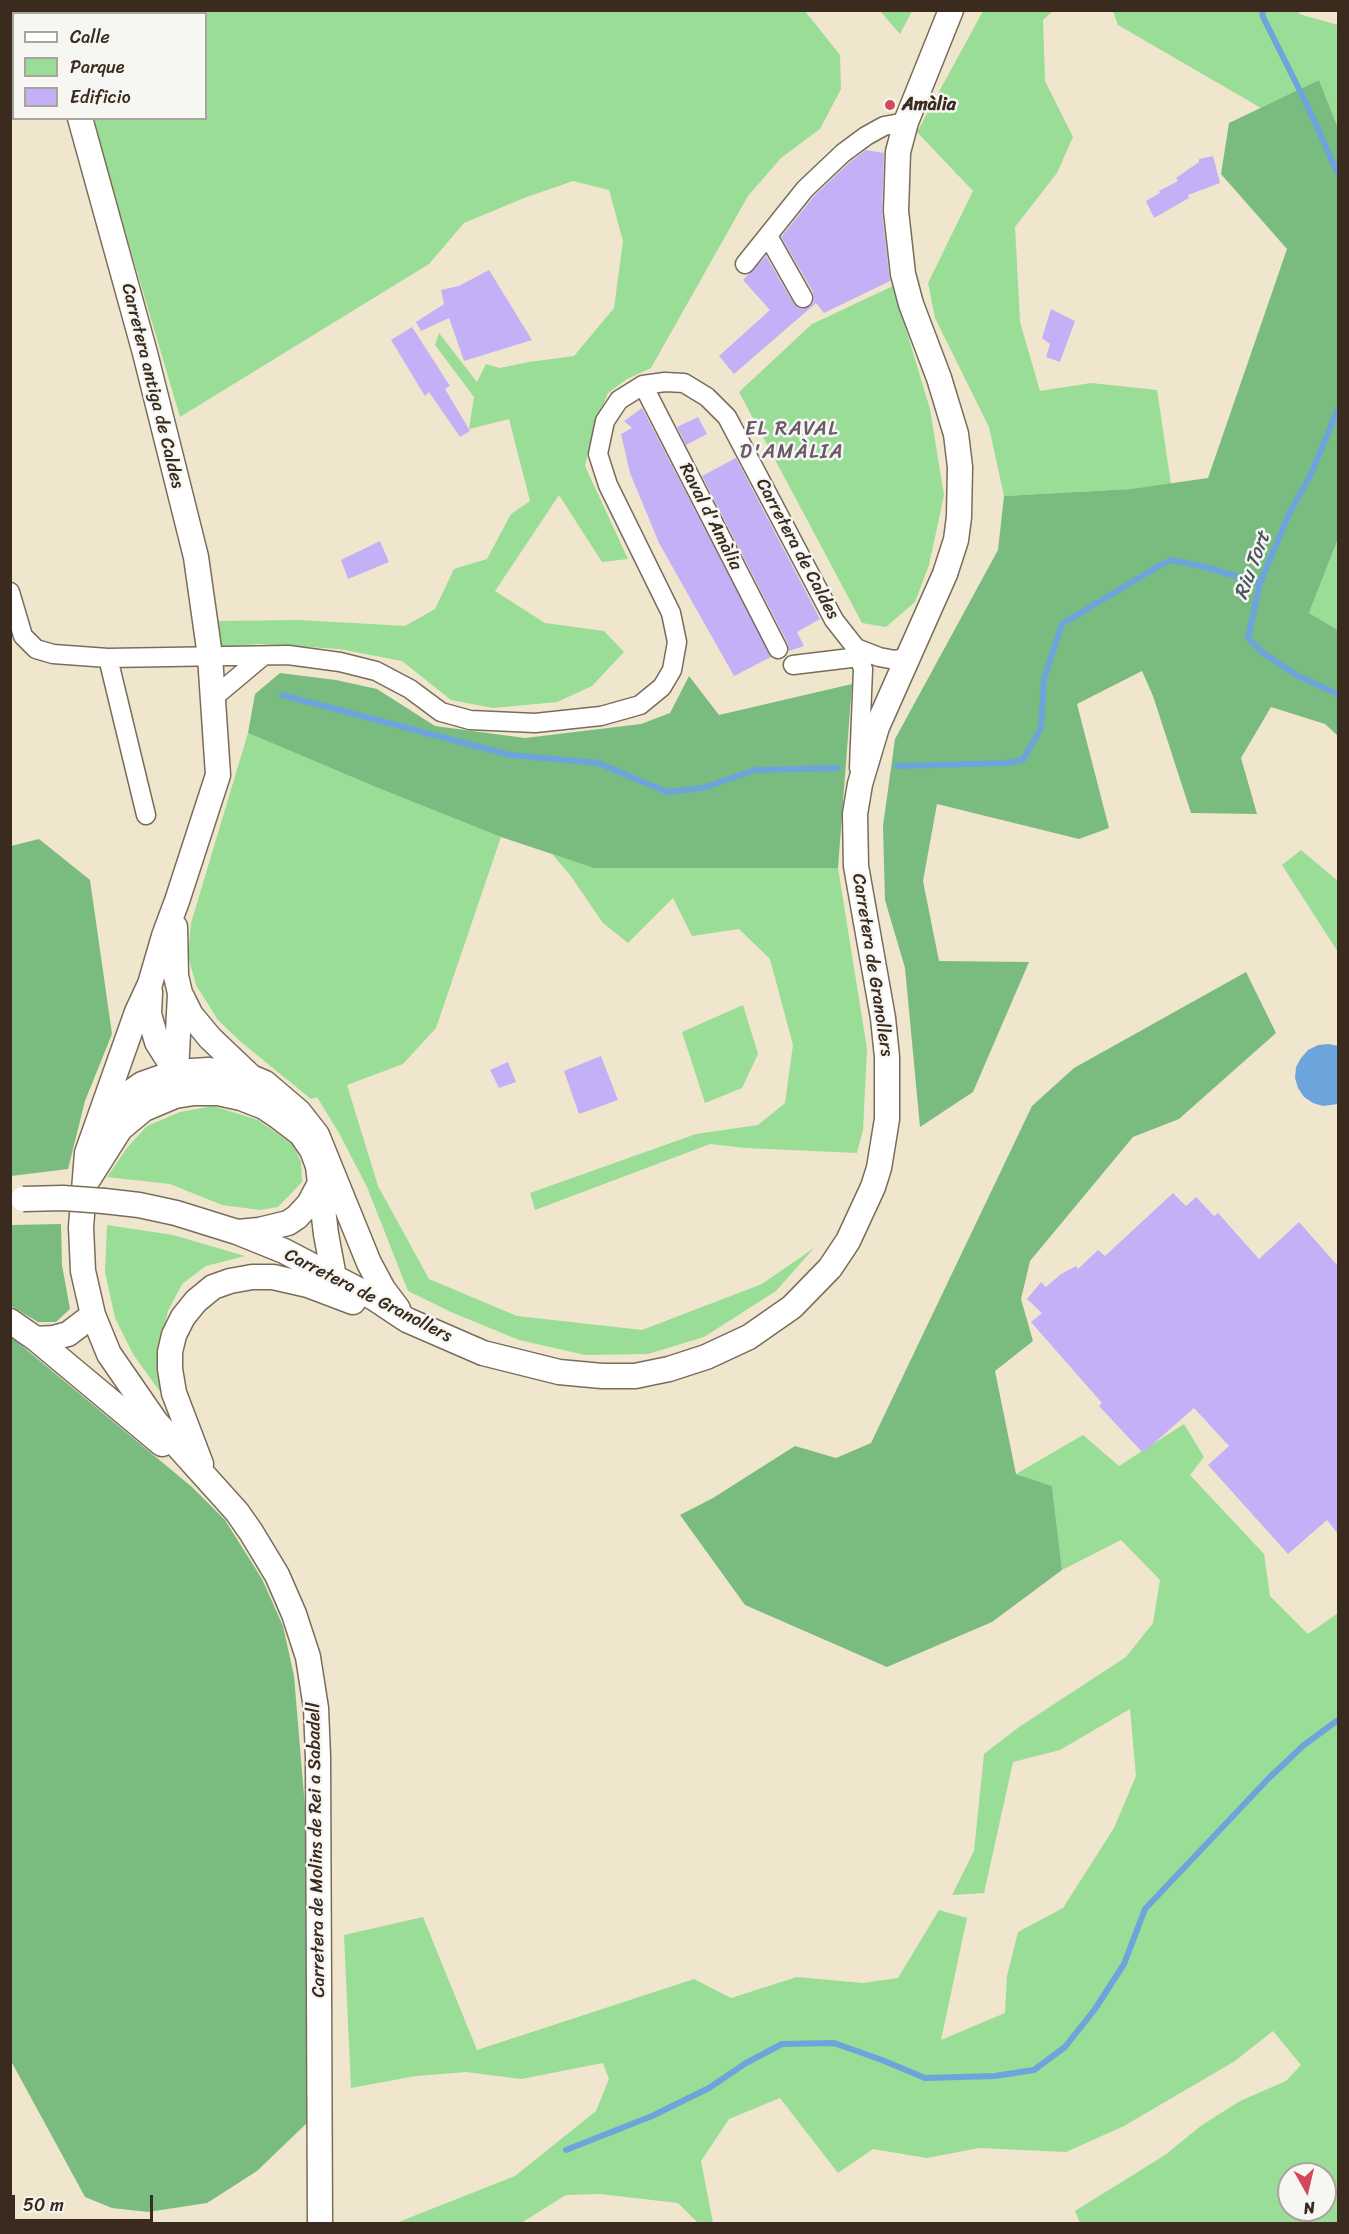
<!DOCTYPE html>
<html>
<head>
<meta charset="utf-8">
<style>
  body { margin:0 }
  #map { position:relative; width:1349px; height:2234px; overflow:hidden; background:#f0e6cd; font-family:Sriracha,sans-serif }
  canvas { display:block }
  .frame { position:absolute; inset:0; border:12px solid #3b2a1e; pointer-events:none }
  .legend { position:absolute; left:12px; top:12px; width:195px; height:108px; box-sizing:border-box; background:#f6f6f2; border:2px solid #aba49d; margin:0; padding:8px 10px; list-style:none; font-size:18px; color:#3b2a1e }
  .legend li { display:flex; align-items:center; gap:12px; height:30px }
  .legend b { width:30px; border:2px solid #aba49d }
  .north { position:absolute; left:1277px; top:2162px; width:60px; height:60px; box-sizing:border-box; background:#f6f6f2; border:2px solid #aba49d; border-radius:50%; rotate:172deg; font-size:16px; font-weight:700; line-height:24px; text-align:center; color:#3b2a1e }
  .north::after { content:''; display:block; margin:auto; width:21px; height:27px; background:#d1495b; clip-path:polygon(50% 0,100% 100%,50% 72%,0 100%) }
  .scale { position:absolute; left:12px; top:2195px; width:141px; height:27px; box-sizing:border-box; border:3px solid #3b2a1e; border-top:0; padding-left:8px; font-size:18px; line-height:21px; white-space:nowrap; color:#3b2a1e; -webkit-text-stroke:4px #f6f6f2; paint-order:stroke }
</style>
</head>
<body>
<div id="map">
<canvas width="1349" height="2234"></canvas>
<div class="frame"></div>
<ul class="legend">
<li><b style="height:8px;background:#fff"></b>Calle</li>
<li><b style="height:16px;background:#99dd96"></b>Parque</li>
<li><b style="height:16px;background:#c4b0f6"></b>Edificio</li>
</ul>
<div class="north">N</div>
<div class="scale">50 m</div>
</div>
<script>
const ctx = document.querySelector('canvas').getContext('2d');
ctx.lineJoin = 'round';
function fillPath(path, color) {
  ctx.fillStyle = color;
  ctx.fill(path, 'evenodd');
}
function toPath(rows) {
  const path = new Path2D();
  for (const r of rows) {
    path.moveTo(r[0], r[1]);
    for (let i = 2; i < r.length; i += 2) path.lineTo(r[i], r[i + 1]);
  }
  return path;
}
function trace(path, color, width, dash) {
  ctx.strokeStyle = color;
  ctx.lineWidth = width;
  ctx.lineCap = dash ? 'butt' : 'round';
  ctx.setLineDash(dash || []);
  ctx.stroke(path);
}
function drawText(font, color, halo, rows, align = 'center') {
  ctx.font = font + ' Sriracha,sans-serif';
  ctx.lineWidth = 5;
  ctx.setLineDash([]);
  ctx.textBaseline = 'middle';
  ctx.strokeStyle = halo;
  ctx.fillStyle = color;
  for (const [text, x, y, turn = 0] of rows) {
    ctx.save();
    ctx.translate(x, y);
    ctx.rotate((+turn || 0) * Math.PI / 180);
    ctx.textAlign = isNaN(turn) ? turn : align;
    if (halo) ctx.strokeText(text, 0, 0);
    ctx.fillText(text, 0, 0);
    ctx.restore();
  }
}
fillPath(toPath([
  [60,11,805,11,840,55,841,89,820,129,781,158,748,196,651,368,627,379,608,393,594,428,585,466,628,559,602,562,559,495,495,591,545,623,604,631,624,652,592,686,557,702,493,708,451,700,402,661,339,649,260,644,221,647,213,621,300,620,405,626,435,609,454,569,487,559,511,514,530,501,509,419,469,429,474,397,435,345,439,333,477,382,486,364,500,368,529,362,574,356,614,308,623,241,609,190,573,181,524,198,464,223,429,264,180,417,92,119,206,118,206,14,61,14],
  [880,11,912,11,900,34],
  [983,11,1053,11,1043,20,1045,81,1073,137,1057,173,1015,227,1020,322,1040,391,1091,383,1157,390,1171,484,1131,489,1004,496,989,427,935,318,928,283,973,191,917,132],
  [1113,11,1300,11,1299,14,1338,25,1338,128,1319,80,1261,108,1118,25],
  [893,286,930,409,944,495,929,565,915,602,886,627,862,623,739,392,812,324],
  [1338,539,1338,630,1309,613],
  [248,733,378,788,501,837,436,1028,403,1064,347,1085,378,1186,429,1279,517,1316,642,1330,762,1284,814,1248,776,1291,704,1337,648,1354,585,1355,519,1340,451,1312,408,1291,367,1187,339,1133,317,1097,311,1099,241,1042,218,1020,196,985,188,956,191,923],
  [1301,850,1338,881,1338,952,1282,865],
  [552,854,595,868,838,868,867,1049,863,1130,857,1153,746,1148,710,1144,535,1210,530,1193,696,1134,758,1125,785,1103,793,1045,770,959,739,929,692,936,673,898,628,943,603,923,570,875],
  [743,1005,758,1054,742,1088,705,1103,682,1032],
  [213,1106,258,1120,293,1145,301,1162,302,1182,278,1207,260,1210,222,1205,170,1184,107,1177,127,1148,147,1126,180,1112],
  [107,1225,173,1235,245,1256,206,1266,182,1284,168,1311,157,1353,163,1396,133,1354,115,1318,105,1272],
  [1184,1424,1204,1457,1190,1475,1264,1554,1270,1596,1308,1634,1338,1613,1338,2223,1080,2223,1075,2211,1165,2155,1202,2125,1240,2101,1286,2081,1301,2065,1273,2031,1235,2061,1124,2126,1066,2152,979,2148,927,2158,873,2149,838,2173,780,2098,729,2119,701,2161,713,2223,698,2223,678,2203,600,2194,566,2195,521,2223,396,2223,515,2176,596,2111,609,2079,603,2063,521,2079,466,2072,416,2076,351,2088,344,1935,423,1917,477,2050,694,1979,731,1998,797,1977,863,1983,898,1978,939,1910,967,1918,941,2040,1005,2013,1007,1976,1018,1932,1063,1908,1114,1828,1136,1776,1130,1709,1060,1750,1013,1762,984,1893,952,1895,974,1851,984,1754,1019,1727,1126,1657,1153,1623,1160,1580,1121,1540,1062,1570,1052,1486,1016,1474,1083,1435,1119,1466],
  [1289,2174,1325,2174,1325,2210,1289,2210]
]), '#99dd96');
fillPath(toPath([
  [1319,80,1338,128,1338,539,1309,613,1338,630,1338,736,1325,724,1271,707,1241,758,1257,814,1191,813,1153,696,1142,671,1077,704,1109,828,1079,839,937,804,923,881,939,961,1029,962,973,1092,920,1127,905,968,885,900,883,826,895,739,998,550,1004,496,1131,489,1208,478,1287,249,1221,174,1229,123],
  [280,673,336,680,377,689,435,726,525,738,641,724,670,713,689,676,719,715,852,684,838,868,594,868,501,837,378,788,248,733,255,694],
  [39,839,90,880,112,1034,85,1101,68,1169,11,1176,11,846],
  [1246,972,1276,1033,1179,1119,1133,1137,1030,1261,1021,1299,1033,1341,995,1371,1016,1474,1052,1486,1062,1570,992,1622,887,1667,745,1605,680,1515,713,1498,795,1446,836,1458,871,1443,1032,1106,1074,1068],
  [61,1224,62,1265,70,1309,56,1322,38,1322,11,1306,11,1225],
  [10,1336,192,1487,225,1520,262,1579,283,1626,294,1676,305,1807,309,2121,257,2171,207,2203,148,2212,112,2208,85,2197,11,2061]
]), '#7abc7f');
fillPath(toPath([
  [1329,1044,1338,1046,1338,1104,1323,1106,1313,1103,1304,1097,1298,1088,1295,1078,1296,1067,1301,1058,1308,1050,1318,1045]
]), '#6da4db');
trace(toPath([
  [1262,10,1263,17,1308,107,1338,174],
  [1338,409,1311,474,1289,514,1260,583,1248,638,1263,653,1296,675,1338,694],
  [282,695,510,755,598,763,667,792,703,788,755,770,837,768],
  [897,766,1007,763,1023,760,1041,728,1044,678,1062,624,1159,566,1171,560,1205,567,1260,583],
  [566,2150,652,2116,709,2088,746,2063,782,2044,834,2043,882,2060,925,2078,995,2076,1034,2070,1065,2047,1095,2009,1124,1964,1145,1909,1269,1778,1304,1745,1338,1720]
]), '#6da4db', 6);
fillPath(toPath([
  [866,150,884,153,882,212,890,281,824,313,816,303,734,374,719,356,770,310,743,280,766,256,794,304,803,309,812,304,814,299,813,292,781,237,815,195,850,162],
  [1213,156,1220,183,1188,195,1189,198,1154,218,1146,201,1160,193,1159,191,1178,181,1176,178,1199,162,1199,159],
  [489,270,532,340,464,361,449,318,421,331,416,322,444,304,441,290,459,286],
  [1051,309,1075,321,1060,362,1046,357,1050,344,1042,338],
  [412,327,450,386,445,389,470,431,460,437,429,392,425,396,391,340],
  [642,408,771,657,734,676,659,543,630,473,621,434,632,428,624,421],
  [698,417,707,434,686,445,677,427],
  [736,458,820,619,797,632,804,646,789,651,788,644,702,476],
  [380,541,389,562,348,579,341,560],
  [601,1056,618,1100,579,1114,564,1071],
  [508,1062,516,1082,499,1088,490,1070],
  [1173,1193,1186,1206,1196,1197,1214,1216,1218,1213,1259,1259,1299,1222,1338,1266,1338,1534,1327,1520,1288,1554,1208,1465,1229,1446,1194,1408,1143,1453,1099,1406,1102,1403,1031,1322,1042,1313,1027,1299,1041,1282,1046,1287,1061,1274,1076,1266,1078,1269,1098,1250,1105,1256]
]), '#c4b0f6');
const street = toPath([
  [768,236,803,298],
  [745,264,805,189,843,153,866,136,884,126,906,122],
  [643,385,778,649],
  [10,592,23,636,36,649,53,654,108,658,288,655,340,662,376,671,410,689,441,712,470,720,535,723,601,716,640,705,662,687,672,670,677,642,671,613,608,485,598,454,605,421,619,400,643,385,665,382,684,383,707,397,727,417,834,620,856,648,879,657,895,660,908,657],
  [856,648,863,669,859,768],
  [108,658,146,815],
  [793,665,859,657],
  [213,698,263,656]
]);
const secondary = toPath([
  [51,10,52,14],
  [80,118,145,353,196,557,210,656,218,775,177,901,164,936,150,984,137,1012,87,1153,81,1227,83,1271,93,1315,109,1354,156,1422,237,1512,251,1532,277,1575,294,1614,308,1657,316,1708,318,1757,320,2224],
  [175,927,176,976,180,993,191,1015,210,1038,249,1075],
  [150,992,149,1014,157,1042,176,1072,188,1079],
  [172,1078,176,1072,180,994],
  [102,1116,112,1105,142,1084,176,1072,208,1070,228,1072,251,1077,265,1083,299,1112,317,1135,369,1263,383,1289,398,1309],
  [89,1178,120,1129,144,1109,175,1096,194,1093,218,1093,241,1098,264,1107,276,1115,301,1134,312,1150,318,1166,326,1234,334,1277],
  [104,1201,139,1205,176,1213,237,1232,284,1251,374,1298,407,1320,483,1353,559,1372,602,1376,635,1376,669,1369,706,1357,749,1337,792,1307,830,1268,848,1241,873,1187,879,1168,887,1119,887,1057,883,1018,856,866,855,814,860,784,877,727,945,574,956,540,959,517,960,467,956,434,939,378,911,304,903,274,896,211,898,152,906,122,951,10],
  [238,1232,259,1230,288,1223,297,1217,309,1204,320,1183],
  [10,1321,36,1339,162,1444],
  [36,1339,53,1338,68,1334,93,1315],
  [201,1464,174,1393,170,1369,170,1352,174,1335,183,1317,196,1301,213,1287,230,1281,252,1277,273,1277,308,1285,353,1302]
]);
trace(street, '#7a6c5b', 21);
trace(secondary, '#7a6c5b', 27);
trace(street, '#fff', 18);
trace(secondary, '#fff', 24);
const secondaryBridge = toPath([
  [23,1199,63,1198,104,1201]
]);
trace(secondaryBridge, '#7a6c5b', 27, []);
trace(secondaryBridge, '#fff', 24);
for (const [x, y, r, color] of [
  [890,105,6,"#d1495b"]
]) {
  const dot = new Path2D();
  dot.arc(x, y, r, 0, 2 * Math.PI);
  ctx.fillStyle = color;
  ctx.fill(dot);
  trace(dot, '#f6f6f2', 2);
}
drawText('bold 18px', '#3b2a1e', '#f6f6f2', [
  ["Amàlia",902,105]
], 'left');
drawText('18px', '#3b2a1e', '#f6f6f2', [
  ["Carretera antiga de Caldes",152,386,76],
  ["Raval d'Amàlia",710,517,63],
  ["Carretera de Caldes",797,549,62],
  ["Carretera de Granollers",872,965,81],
  ["Carretera de Granollers",368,1296,27],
  ["Carretera de Molins de Rei a Sabadell",317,1850,-91]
]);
ctx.letterSpacing = '1.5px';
drawText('20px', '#6b596a', '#f6f6f2', [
  ["EL RAVAL",792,430],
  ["D'AMÀLIA",792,453]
]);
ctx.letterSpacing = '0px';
drawText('italic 20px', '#4c5560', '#f6f6f2', [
  ["Riu Tort",1253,566,-70]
]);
</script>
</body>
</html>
